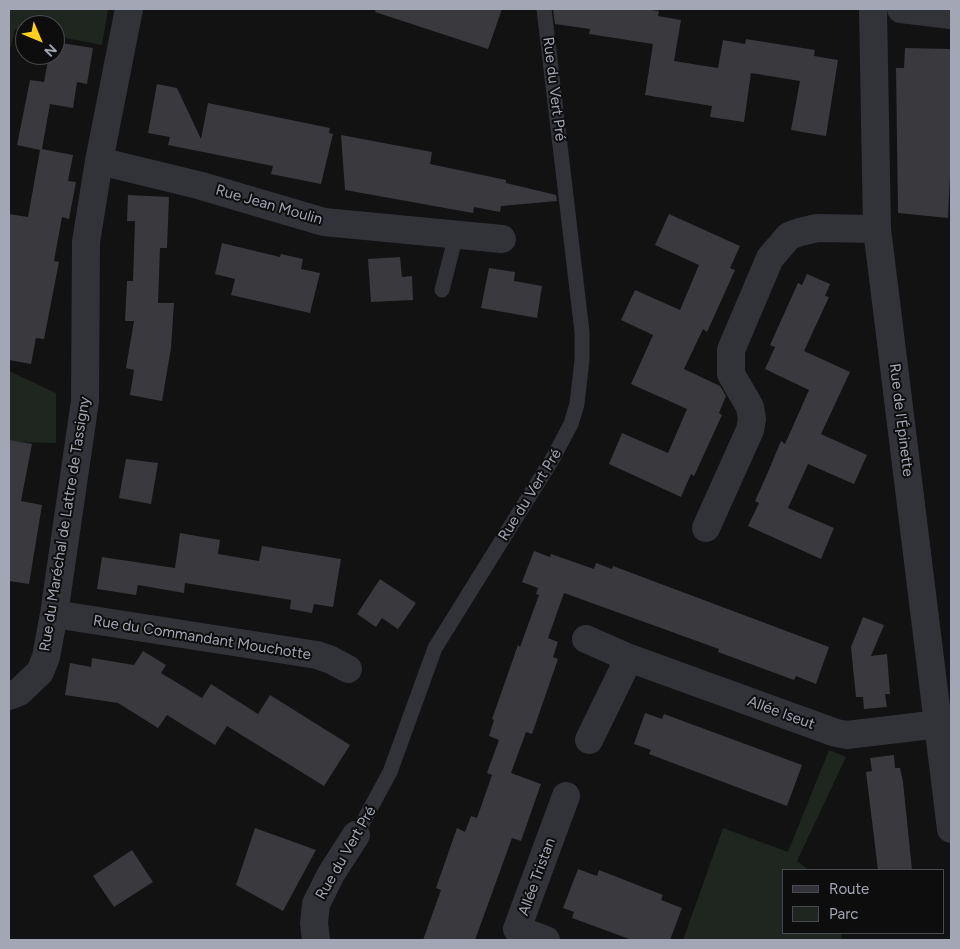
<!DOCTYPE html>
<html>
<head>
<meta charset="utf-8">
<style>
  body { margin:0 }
  #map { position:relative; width:960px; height:949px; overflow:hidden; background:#121213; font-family:Figtree,sans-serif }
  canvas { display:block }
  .frame { position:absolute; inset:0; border:10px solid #a2a6b5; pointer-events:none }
  .legend { position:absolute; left:782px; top:869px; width:162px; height:65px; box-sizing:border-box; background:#0d0d0e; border:1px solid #494a51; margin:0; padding:6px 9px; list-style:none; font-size:15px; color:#a2a6b5 }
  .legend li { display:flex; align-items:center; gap:10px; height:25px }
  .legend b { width:25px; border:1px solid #494a51 }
  .north { position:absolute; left:15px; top:15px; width:50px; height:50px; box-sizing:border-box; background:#0d0d0e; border:1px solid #494a51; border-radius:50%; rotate:135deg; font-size:14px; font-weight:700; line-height:20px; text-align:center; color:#a2a6b5 }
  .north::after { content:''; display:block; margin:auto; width:18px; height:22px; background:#fece1f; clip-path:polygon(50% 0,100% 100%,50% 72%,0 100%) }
</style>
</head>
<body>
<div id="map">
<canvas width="960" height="949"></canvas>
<div class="frame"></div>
<ul class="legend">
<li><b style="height:6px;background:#323339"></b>Route</li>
<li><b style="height:14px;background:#1e261f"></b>Parc</li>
</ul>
<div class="north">N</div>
</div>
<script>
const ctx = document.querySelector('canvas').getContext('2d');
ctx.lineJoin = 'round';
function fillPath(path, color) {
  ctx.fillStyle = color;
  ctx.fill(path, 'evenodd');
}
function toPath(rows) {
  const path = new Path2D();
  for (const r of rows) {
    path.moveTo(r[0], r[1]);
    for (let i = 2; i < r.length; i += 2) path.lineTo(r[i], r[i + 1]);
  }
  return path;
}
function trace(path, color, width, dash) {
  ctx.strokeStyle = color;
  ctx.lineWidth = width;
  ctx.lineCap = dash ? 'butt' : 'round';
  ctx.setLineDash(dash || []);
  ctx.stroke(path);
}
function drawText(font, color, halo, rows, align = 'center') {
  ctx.font = font + ' Figtree,sans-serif';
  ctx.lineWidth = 4;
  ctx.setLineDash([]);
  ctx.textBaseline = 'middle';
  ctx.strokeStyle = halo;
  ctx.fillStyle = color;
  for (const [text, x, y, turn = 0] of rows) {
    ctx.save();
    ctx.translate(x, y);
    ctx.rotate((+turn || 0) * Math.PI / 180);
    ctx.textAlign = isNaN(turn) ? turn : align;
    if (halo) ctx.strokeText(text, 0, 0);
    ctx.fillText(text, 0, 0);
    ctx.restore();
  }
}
fillPath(toPath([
  [9,9,108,9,102,45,55,36,55,25,25,25,25,31,15,29,9,54],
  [9,371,56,393,56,443,9,442],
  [829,750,846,757,797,861,809,870,784,870,784,933,841,933,842,940,683,940,723,828,788,852]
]), '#1e261f');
fillPath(toPath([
  [376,9,502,9,488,49,375,12],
  [553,9,644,9,659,11,658,16,681,20,674,61,718,68,723,40,745,44,746,39,815,50,814,56,838,60,826,136,791,130,800,81,751,73,744,122,710,117,712,106,645,95,653,44,589,34,590,29,555,24],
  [55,42,93,48,87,84,77,82,73,108,50,104,42,149,73,155,68,181,76,182,69,219,62,217,54,261,59,262,44,339,36,338,31,364,9,360,9,214,28,217,40,150,17,145,30,80,44,82,49,55,55,55],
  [905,48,951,49,951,153,948,218,898,213,896,68,904,68],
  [157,84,177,88,201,139,208,103,330,128,329,133,333,134,321,184,271,174,273,166,168,145,170,137,148,133],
  [341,135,432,152,430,164,506,180,506,183,556,195,557,201,501,206,500,212,474,207,473,213,345,190],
  [128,195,169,197,167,248,160,248,158,303,174,303,171,348,162,401,130,395,134,370,126,368,134,321,125,321,127,281,133,281,135,221,127,221],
  [669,214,740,246,730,268,735,270,707,332,703,329,684,369,720,386,726,396,719,413,722,415,694,476,691,474,681,497,609,464,622,433,668,453,687,409,631,384,653,335,621,320,635,290,680,310,699,265,655,245],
  [222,243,280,257,281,254,303,259,301,269,320,273,310,313,231,295,235,279,215,274],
  [400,257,402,277,412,276,413,300,371,302,368,259],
  [489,268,515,272,514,281,542,286,537,318,481,308],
  [807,274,830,284,825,296,829,297,804,351,850,372,821,434,867,455,854,484,808,464,788,508,834,528,821,559,748,526,759,503,755,501,768,472,781,441,785,444,809,390,765,369,775,347,770,345,798,283,802,285],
  [9,440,32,444,21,501,42,505,29,584,9,581],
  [126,459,158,463,151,504,119,498],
  [180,533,220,540,218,554,259,561,262,546,341,559,333,607,314,604,312,613,290,609,291,600,185,583,184,593,138,585,136,595,97,589,102,557,175,568],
  [534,551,550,557,551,554,594,569,596,563,612,569,613,566,829,647,816,684,796,676,794,680,718,652,719,649,564,593,548,638,558,642,553,657,558,659,532,734,526,732,511,773,541,784,521,841,512,838,475,940,423,940,441,890,436,888,457,828,465,832,471,816,477,818,492,775,487,773,499,740,489,736,494,720,492,719,518,645,520,647,539,595,536,594,538,588,522,582],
  [380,579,416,603,398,629,382,618,376,627,357,614],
  [863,617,884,625,871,656,887,654,890,694,885,694,887,707,864,709,863,697,856,697,851,647],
  [143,651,166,665,161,673,202,698,211,684,258,714,270,695,350,745,324,786,227,726,215,745,167,715,158,728,118,703,65,695,70,663,91,667,92,658,134,665],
  [645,713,662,719,664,714,802,765,787,806,649,754,651,750,634,744],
  [894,755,895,768,900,768,903,782,912,870,878,870,866,772,872,771,870,758],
  [255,828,316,850,283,911,236,885],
  [132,850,153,882,114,907,93,876],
  [578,869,597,876,599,870,663,895,661,900,682,908,670,940,632,940,572,918,574,912,563,908]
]), '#39393e');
trace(toPath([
  [442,290,456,235],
  [356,835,390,772,435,648,553,458,571,424,577,404,582,360,582,332,544,9]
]), '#323339', 15);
trace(toPath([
  [901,9,951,15],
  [99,161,198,185,324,222,502,239],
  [706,528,750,430,752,419,750,407,731,374,731,350,770,258,789,236,800,232,817,228,877,229],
  [54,614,317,655,331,660,348,669],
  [586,639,629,658,836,733,847,735,939,724],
  [9,696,19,692,40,672,46,657,54,614,85,401,86,242,99,161,129,9],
  [589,740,629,658],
  [316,940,314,923,316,904,331,874,356,835],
  [546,940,517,929,566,796]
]), '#323339', 28);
trace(toPath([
  [873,9,877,229,951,829]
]), '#323339', 28);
drawText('15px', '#a2a6b5', '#0d0d0e', [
  ["Rue du Vert Pré",554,89,83],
  ["Rue Jean Moulin",269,205,16],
  ["Rue de l'Épinette",901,420,83],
  ["Rue du Vert Pré",530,495,-58],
  ["Rue du Maréchal de Lattre de Tassigny",65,524,-81],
  ["Rue du Commandant Mouchotte",202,638,9],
  ["Allée Iseut",781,713,20],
  ["Rue du Vert Pré",346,853,-60],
  ["Allée Tristan",537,877,-70]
]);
</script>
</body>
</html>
